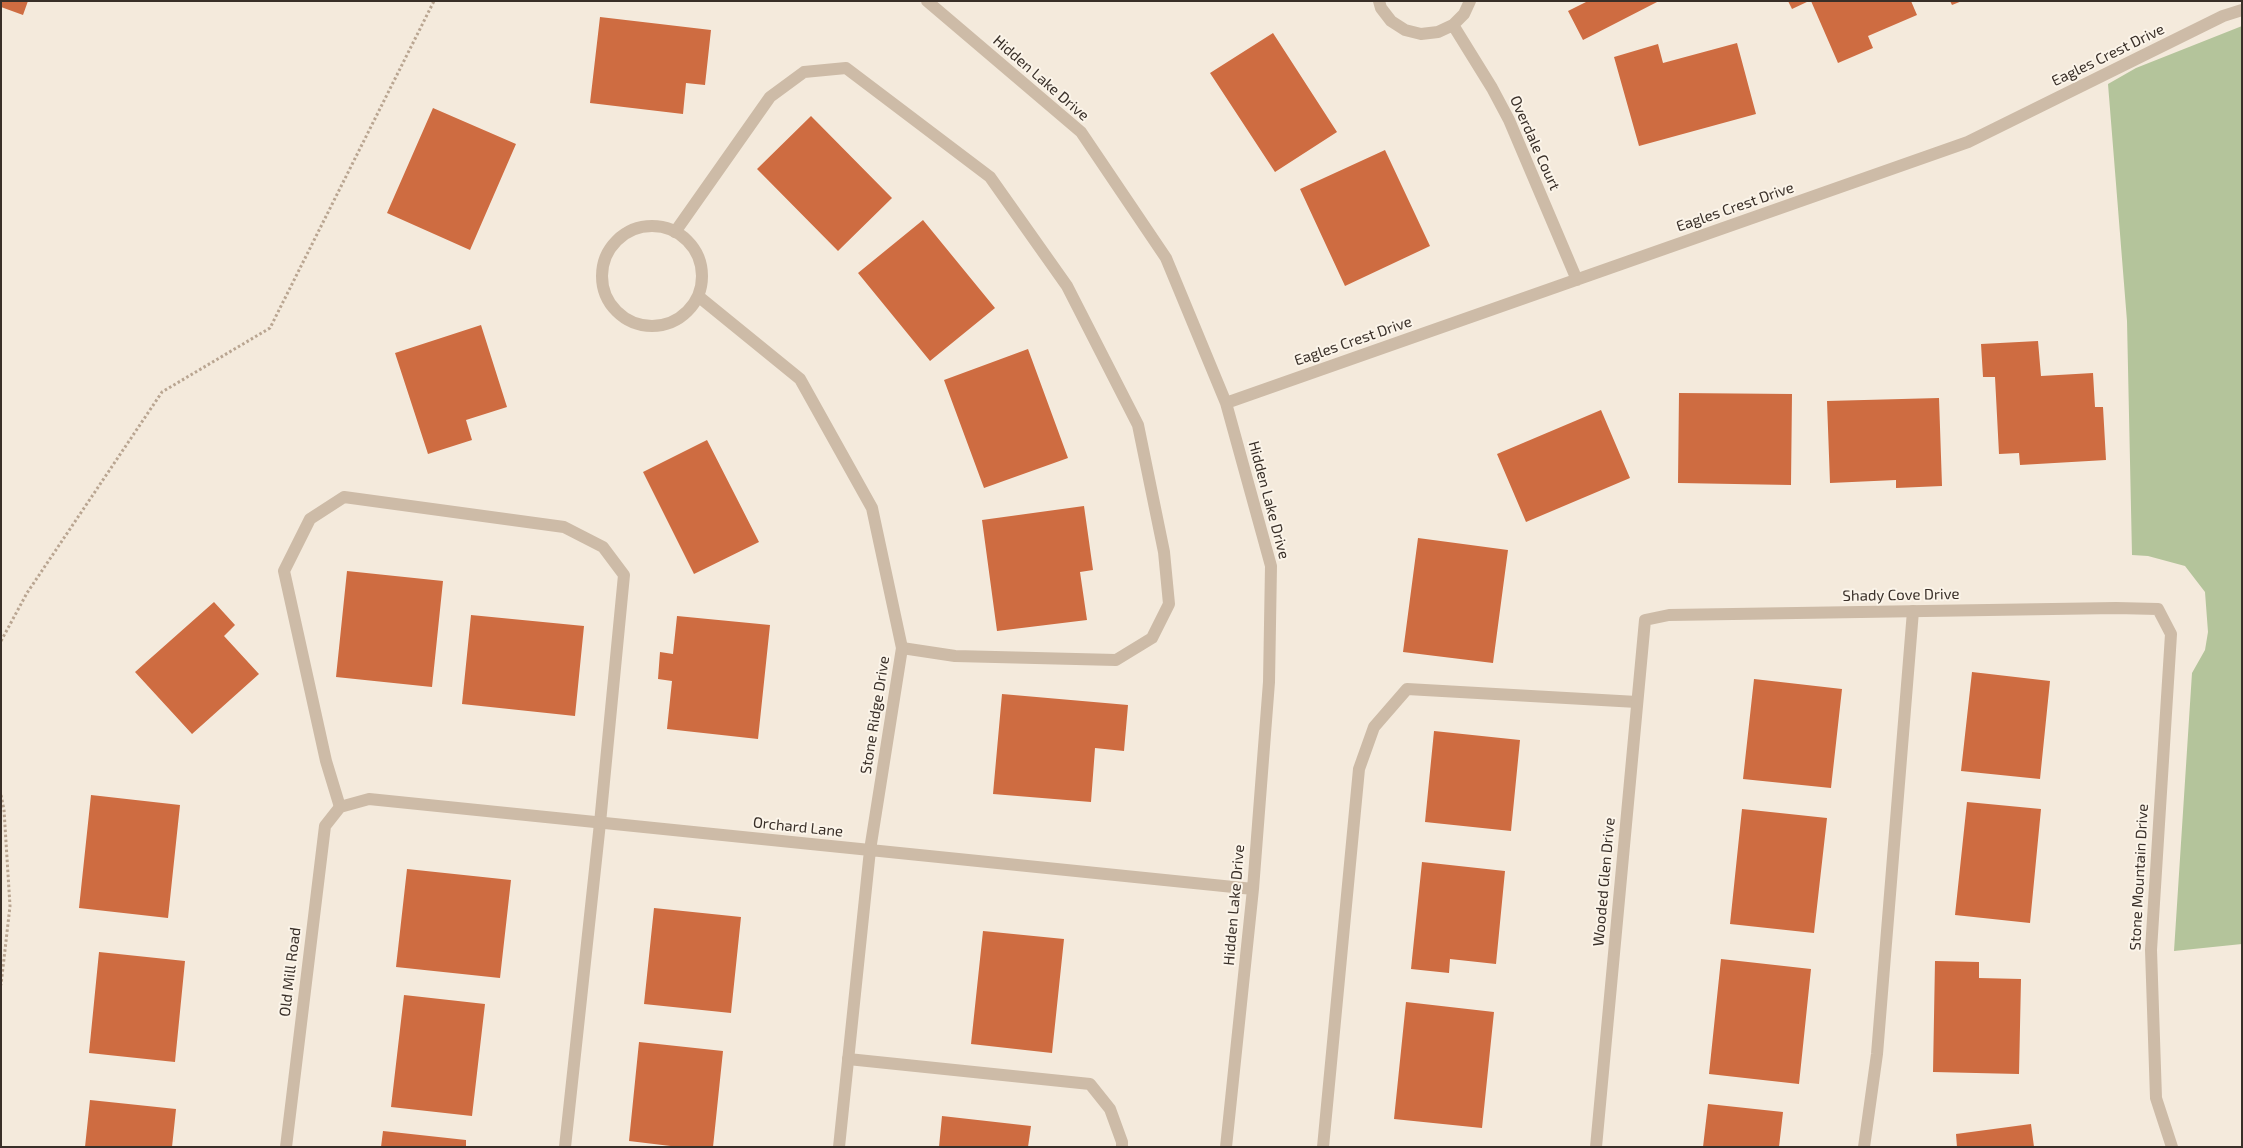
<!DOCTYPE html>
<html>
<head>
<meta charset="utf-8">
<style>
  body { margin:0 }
  #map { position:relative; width:2243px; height:1148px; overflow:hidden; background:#f4eadc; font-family:"Exo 2",sans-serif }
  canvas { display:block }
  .frame { position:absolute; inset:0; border:2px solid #392f28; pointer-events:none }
</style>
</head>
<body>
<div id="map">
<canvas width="2243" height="1148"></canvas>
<div class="frame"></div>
</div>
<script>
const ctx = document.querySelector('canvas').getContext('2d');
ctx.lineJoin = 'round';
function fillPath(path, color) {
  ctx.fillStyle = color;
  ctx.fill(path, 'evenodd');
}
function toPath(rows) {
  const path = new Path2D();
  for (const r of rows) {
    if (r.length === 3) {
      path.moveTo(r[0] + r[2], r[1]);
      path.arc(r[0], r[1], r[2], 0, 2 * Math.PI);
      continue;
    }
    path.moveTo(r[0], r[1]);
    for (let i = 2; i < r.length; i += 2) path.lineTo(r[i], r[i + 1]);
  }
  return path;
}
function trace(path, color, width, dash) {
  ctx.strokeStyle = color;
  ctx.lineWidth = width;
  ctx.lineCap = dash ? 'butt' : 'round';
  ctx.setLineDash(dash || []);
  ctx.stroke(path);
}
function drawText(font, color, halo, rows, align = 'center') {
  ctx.font = font + ' "Exo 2",sans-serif';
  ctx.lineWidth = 4;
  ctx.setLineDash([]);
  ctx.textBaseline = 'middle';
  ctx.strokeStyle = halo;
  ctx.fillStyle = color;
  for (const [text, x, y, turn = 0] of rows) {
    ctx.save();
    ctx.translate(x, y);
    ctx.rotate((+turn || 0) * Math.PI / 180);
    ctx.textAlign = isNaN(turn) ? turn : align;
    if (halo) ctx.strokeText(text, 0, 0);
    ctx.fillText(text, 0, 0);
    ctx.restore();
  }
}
fillPath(toPath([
  [2242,26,2242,944,2174,951,2192,673,2205,650,2208,632,2205,592,2185,566,2148,556,2132,555,2127,321,2108,84,2136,68]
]), '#b4c49b');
fillPath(toPath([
  [1,1,28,1,23,15,1,7],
  [1588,1,1659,1,1583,40,1568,11],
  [1788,1,1809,1,1792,9],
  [1811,1,1911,1,1917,15,1868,36,1873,48,1838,63],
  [1950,1,1962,1,1952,5],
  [600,17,711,30,705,85,686,83,683,114,590,103],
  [1273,33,1337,132,1275,172,1210,73],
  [1737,43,1756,114,1639,146,1614,57,1658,44,1663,63],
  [433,108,516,144,470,250,387,213],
  [811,116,892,198,838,251,757,169],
  [1385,150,1430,246,1345,286,1300,189],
  [923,220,995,308,930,361,858,273],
  [481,325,507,407,466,420,472,440,428,454,395,353],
  [2038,341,2041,376,2093,373,2095,407,2103,407,2106,460,2020,465,2019,453,1999,454,1995,377,1983,377,1981,344],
  [1028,349,1068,458,984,488,944,380],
  [1679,393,1792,394,1791,485,1678,483],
  [1939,398,1942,486,1896,488,1896,480,1830,483,1827,401],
  [1601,410,1630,478,1526,522,1497,454],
  [707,440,759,542,694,574,643,472],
  [1084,506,1093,570,1080,572,1087,620,997,631,982,520],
  [1418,538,1508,550,1493,663,1403,652],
  [347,571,443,581,432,687,336,677],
  [214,602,235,625,224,636,259,674,192,734,135,672],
  [471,615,584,626,575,716,462,704],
  [677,616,770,625,758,739,667,729,672,681,658,679,660,652,673,654],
  [1972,672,2050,681,2040,779,1961,771],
  [1754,679,1842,689,1831,788,1743,779],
  [1002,694,1128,705,1124,751,1095,748,1091,802,993,794],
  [1434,731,1520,740,1511,831,1425,822],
  [91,795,180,805,168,918,79,908],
  [1967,802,2041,809,2030,923,1955,915],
  [1742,809,1827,818,1814,933,1730,924],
  [1422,862,1505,871,1496,964,1450,959,1449,973,1411,969],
  [407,869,511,880,500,978,396,967],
  [654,908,741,917,731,1013,644,1004],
  [983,931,1064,939,1052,1053,971,1044],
  [99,952,185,961,175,1062,89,1053],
  [1721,959,1811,969,1799,1084,1709,1074],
  [1935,961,1979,962,1979,978,2021,979,2019,1074,1933,1072],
  [404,995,485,1004,472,1116,391,1107],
  [1406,1002,1494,1012,1482,1128,1394,1119],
  [639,1042,723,1051,713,1147,679,1147,629,1141],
  [90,1100,176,1109,172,1147,85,1147],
  [1708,1104,1783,1112,1779,1147,1703,1147],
  [942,1116,1031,1126,1028,1147,939,1147],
  [2031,1124,2034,1147,1957,1147,1956,1134],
  [383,1131,466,1140,466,1147,381,1147]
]), '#ce6c41');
trace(toPath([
  [1,641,27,593,162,392,270,328,434,1],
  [1,795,4,810,10,906,1,985]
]), '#b9a591', 3, [2.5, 2.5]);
trace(toPath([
  [675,232,770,97,804,72,846,68,990,177,1067,286,1138,425,1164,552,1169,604,1152,638,1116,660,955,656,902,648],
  [340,807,326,761,284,571,310,519,344,497,564,527,603,547,624,575,600,823,565,1147],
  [848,1059,1090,1084,1110,1109,1122,1142,1122,1147],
  [1323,1147,1359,769,1374,727,1407,689,1637,702],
  [1864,1147,1877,1054,1913,611]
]), '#cdbba7', 12);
trace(toPath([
  [927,1,1081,132,1166,258,1226,403,1271,566,1269,682,1253,889,1226,1147],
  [1379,1,1381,8,1391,21,1405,30,1421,34,1438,32,1453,25,1464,14,1470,1],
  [1453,25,1492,88,1509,120,1577,280],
  [652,276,50],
  [698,296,800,379,872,508,902,648,870,850,839,1147],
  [1226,403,1968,142,2223,16,2242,10],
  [286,1147,325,826,340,807,369,799,1253,889],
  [1596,1147,1645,620,1669,615,2116,608,2158,609,2171,634,2151,950,2156,1098,2172,1147]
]), '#cdbba7', 12);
drawText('15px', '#392f28', '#fbf4e9', [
  ["Eagles Crest Drive",2108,55,-26],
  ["Hidden Lake Drive",1041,78,41],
  ["Overdale Court",1535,143,66],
  ["Eagles Crest Drive",1735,207,-19],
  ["Eagles Crest Drive",1353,341,-19],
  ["Hidden Lake Drive",1269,500,75],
  ["Shady Cove Drive",1901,595,-1],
  ["Stone Ridge Drive",875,715,-81],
  ["Orchard Lane",798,827,6],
  ["Stone Mountain Drive",2139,877,-87],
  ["Wooded Glen Drive",1604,882,-85],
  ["Hidden Lake Drive",1234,905,-85],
  ["Old Mill Road",290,972,-83]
]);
</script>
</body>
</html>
